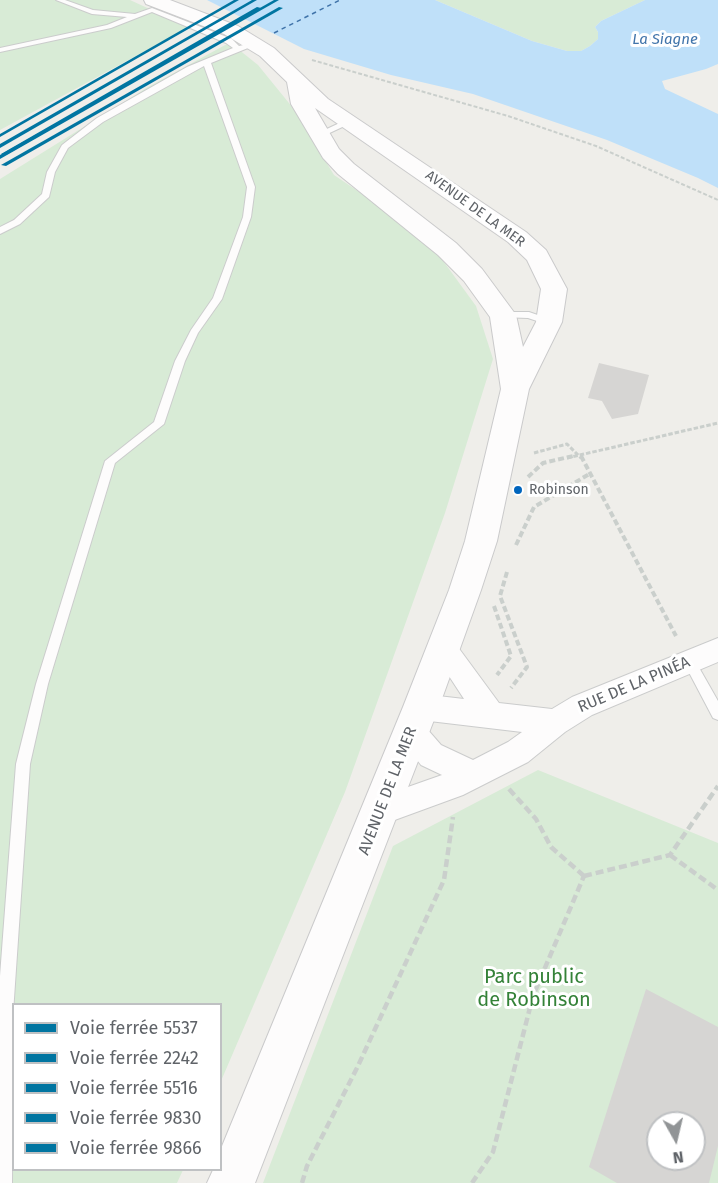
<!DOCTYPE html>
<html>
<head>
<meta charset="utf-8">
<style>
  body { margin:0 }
  #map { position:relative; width:718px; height:1183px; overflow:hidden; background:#efeeea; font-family:"Fira Sans",sans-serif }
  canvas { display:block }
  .legend { position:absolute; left:12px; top:1003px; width:210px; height:168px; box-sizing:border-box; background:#fff; border:2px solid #bfc1c3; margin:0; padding:8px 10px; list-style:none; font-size:18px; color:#5f6368 }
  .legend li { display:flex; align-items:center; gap:12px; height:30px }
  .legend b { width:30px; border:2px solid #bfc1c3 }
  .north { position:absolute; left:646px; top:1111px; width:60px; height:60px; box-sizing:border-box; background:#fff; border:2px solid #bfc1c3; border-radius:50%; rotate:172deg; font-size:16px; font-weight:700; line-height:24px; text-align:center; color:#5f6368 }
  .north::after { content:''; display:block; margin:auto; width:21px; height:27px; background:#919496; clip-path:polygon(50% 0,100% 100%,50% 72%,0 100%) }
</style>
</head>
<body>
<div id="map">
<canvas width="718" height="1183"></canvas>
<ul class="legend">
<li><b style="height:8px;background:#0075a1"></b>Voie ferrée 5537</li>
<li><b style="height:8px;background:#0075a1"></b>Voie ferrée 2242</li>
<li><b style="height:8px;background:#0075a1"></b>Voie ferrée 5516</li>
<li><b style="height:8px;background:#0075a1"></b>Voie ferrée 9830</li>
<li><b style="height:8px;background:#0075a1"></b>Voie ferrée 9866</li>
</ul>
<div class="north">N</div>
</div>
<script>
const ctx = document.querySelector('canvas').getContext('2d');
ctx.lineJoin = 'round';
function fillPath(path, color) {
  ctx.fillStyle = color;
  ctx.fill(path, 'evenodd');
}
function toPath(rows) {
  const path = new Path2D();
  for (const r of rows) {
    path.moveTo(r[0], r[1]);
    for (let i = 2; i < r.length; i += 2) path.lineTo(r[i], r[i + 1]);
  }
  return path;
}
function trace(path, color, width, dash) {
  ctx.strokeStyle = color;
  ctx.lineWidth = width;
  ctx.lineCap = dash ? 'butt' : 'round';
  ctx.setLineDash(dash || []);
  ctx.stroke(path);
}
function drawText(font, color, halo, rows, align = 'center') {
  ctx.font = font + ' "Fira Sans",sans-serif';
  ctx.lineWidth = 6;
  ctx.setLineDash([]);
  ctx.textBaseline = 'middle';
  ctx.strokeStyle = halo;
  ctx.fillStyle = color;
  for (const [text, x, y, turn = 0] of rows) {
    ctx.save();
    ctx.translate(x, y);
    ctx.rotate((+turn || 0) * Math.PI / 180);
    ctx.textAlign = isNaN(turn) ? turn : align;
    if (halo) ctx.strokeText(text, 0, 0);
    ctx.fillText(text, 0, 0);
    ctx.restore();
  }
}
fillPath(toPath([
  [0,0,130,0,189,27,0,130],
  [435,0,645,0,601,21,595,27,598,32,598,39,590,46,581,51,567,51,532,41],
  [227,44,238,49,258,65,293,108,334,175,386,210,441,258,476,306,493,359,445,513,345,792,221,1081,220,1004,14,1004,14,1170,183,1170,177,1183,0,1183,0,179,148,87],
  [538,770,718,843,718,1183,263,1183,393,846],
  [658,1123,694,1123,694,1159,658,1159]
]), '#d8ebd6');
fillPath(toPath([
  [207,0,435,0,532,41,567,51,581,51,590,46,598,39,598,32,595,27,601,21,645,0,718,0,718,64,706,69,662,81,665,89,718,114,718,188,698,178,607,140,473,94,391,75,304,49]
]), '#bfe0f9');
trace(toPath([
  [274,33,340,0]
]), '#4174aa', 1.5, [4.5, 4]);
fillPath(toPath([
  [599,363,649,375,638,414,612,419,602,401,588,398],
  [646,989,718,1027,718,1146,709,1183,617,1183,589,1167],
  [658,1123,694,1123,694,1159,658,1159]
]), '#d6d5d3');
const lane = toPath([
  [56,0,65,0,93,10,135,14,152,8,232,39,239,46,248,44,248,48,211,63,255,187,251,217,222,299,198,333,185,361,164,424,115,463,48,684,30,764,13,1013,12,1183,0,1183,0,976,16,764,36,684,105,461,154,422,175,361,191,330,213,298,243,217,247,187,204,66,103,122,68,148,55,172,49,197,20,224,0,234,0,227,14,220,42,194,47,172,62,145,97,118,187,67,233,48,226,43,152,12,111,28,0,52,0,48,107,25,127,17,92,14,56,0],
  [346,120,353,122,321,137,314,135,346,120],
  [503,312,529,312,552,320,554,322,549,325,528,318,500,317,500,313,503,312],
  [689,655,693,657,718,701,718,720,713,718,683,661,685,657,689,655]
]);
const street = toPath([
  [443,635,452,639,499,703,552,709,572,697,718,638,718,662,592,715,565,732,528,762,463,795,381,825,371,820,366,810,371,800,442,775,421,765,401,740,397,731,401,722,411,718,421,722,441,745,473,760,508,742,522,732,421,720,411,716,407,707,411,698,421,694,464,699,430,647,434,639,443,635]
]);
const secondary = toPath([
  [144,0,170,0,238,26,274,48,328,99,526,232,546,250,567,289,562,322,529,389,497,541,481,590,439,707,255,1183,207,1183,213,1170,220,1170,220,1151,403,707,449,590,465,541,501,389,490,317,464,281,438,255,338,174,323,158,291,104,287,82,260,56,224,34,146,4,144,0],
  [315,108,508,242,527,260,541,289,536,322,523,347,516,315,482,269,456,243,354,164,339,149,315,108]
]);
trace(lane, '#cbcccc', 2);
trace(street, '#cbcccc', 2);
trace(secondary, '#cacacb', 2);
trace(toPath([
  [312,60,508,116,596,146,718,200]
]), '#cacfcc', 2, [4, 2]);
trace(toPath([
  [534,453,567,444,581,458],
  [567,458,718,423]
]), '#cacfcc', 3, [4.5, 2]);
trace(toPath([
  [581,456,676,636],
  [528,477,543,463,573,456],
  [516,545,534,507,591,473],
  [507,572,500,596,527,667,511,688],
  [494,606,511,656,497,675]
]), '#cacfcc', 4, [6, 3]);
trace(toPath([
  [509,789,536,819,551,847,584,876],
  [670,855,718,890],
  [584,876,670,855,718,786],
  [302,1183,307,1166,357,1068,444,880,453,817],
  [472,1183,493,1152,533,996,584,876]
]), '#cacfcc', 4.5, [8, 4]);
fillPath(lane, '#fdfcfc');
fillPath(street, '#fdfcfc');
fillPath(secondary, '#fdfcfc');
fillPath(toPath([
  [274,0,279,0,0,159,0,155,274,0]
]), '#0075a1');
fillPath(toPath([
  [252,0,257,0,0,148,0,144,252,0]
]), '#0075a1');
fillPath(toPath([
  [257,7,261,8,6,155,1,154,257,7]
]), '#0075a1');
fillPath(toPath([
  [279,7,283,8,6,166,1,165,279,7]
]), '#0075a1');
fillPath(toPath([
  [234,0,239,0,0,137,0,134,234,0]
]), '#0075a1');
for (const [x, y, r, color] of [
  [518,490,5,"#0065bd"]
]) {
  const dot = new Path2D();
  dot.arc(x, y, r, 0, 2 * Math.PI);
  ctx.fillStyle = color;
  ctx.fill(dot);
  trace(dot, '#fff', 2);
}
drawText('14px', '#5f6368', '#fff', [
  ["AVENUE DE LA MER",475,209,36]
]);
drawText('14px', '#5f6368', '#fff', [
  ["Robinson",529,490]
], 'left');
drawText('italic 15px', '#4174aa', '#fff', [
  ["La Siagne",665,40]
]);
drawText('16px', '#5f6368', '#fff', [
  ["RUE DE LA PINÉA",634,685,-23],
  ["AVENUE DE LA MER",388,791,-69]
]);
drawText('20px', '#348238', '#fff', [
  ["Parc public",534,977],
  ["de Robinson",534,1000]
]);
</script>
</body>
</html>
